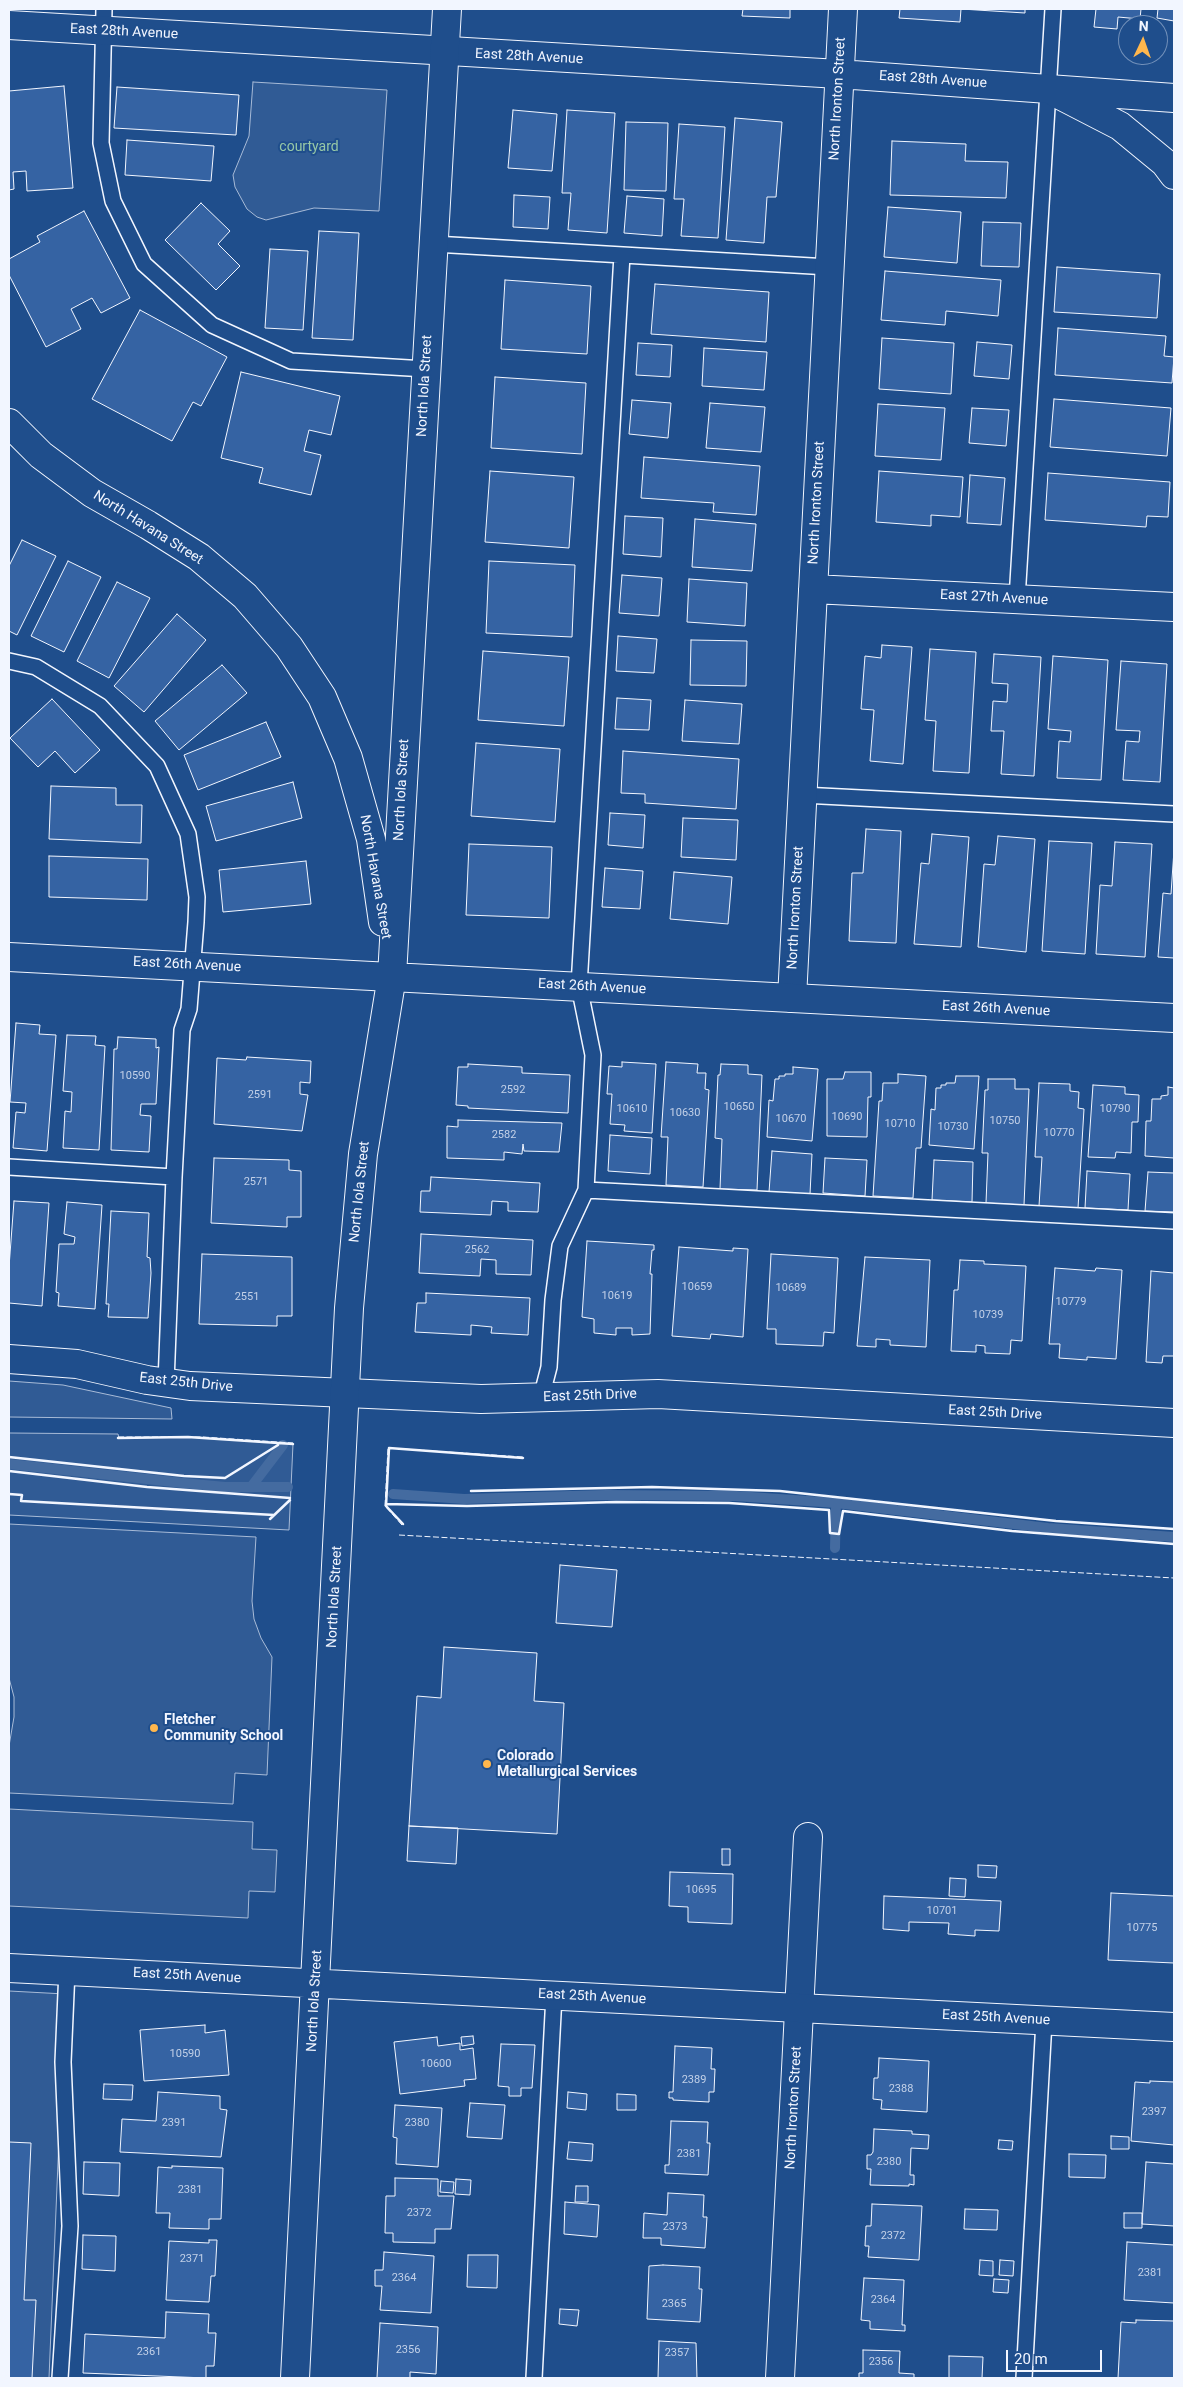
<!DOCTYPE html>
<html>
<head>
<meta charset="utf-8">
<style>
  body { margin:0 }
  #map { position:relative; width:1183px; height:2387px; overflow:hidden; background:#1f4e8c; font-family:Roboto,sans-serif }
  canvas { display:block }
  .frame { position:absolute; inset:0; border:10px solid #f2f6ff; pointer-events:none }
  .north { position:absolute; left:1118px; top:15px; width:50px; height:50px; box-sizing:border-box; background:#1f4e8c; border:1px solid #7391ba; border-radius:50%; rotate:3deg; font-size:14px; font-weight:700; line-height:20px; text-align:center; color:#f2f6ff }
  .north::after { content:''; display:block; margin:auto; width:18px; height:22px; background:#ffb74d; clip-path:polygon(50% 0,100% 100%,50% 72%,0 100%) }
  .scale { position:absolute; left:1006px; top:2350px; width:96px; height:22px; box-sizing:border-box; border:2px solid #f2f6ff; border-top:0; padding-left:6px; font-size:15px; line-height:18px; white-space:nowrap; color:#f2f6ff; -webkit-text-stroke:4px #1f4e8c; paint-order:stroke }
</style>
</head>
<body>
<div id="map">
<canvas width="1183" height="2387"></canvas>
<div class="frame"></div>
<div class="north">N</div>
<div class="scale">20 m</div>
</div>
<script>
const ctx = document.querySelector('canvas').getContext('2d');
ctx.lineJoin = 'round';
function fillPath(path, color) {
  ctx.fillStyle = color;
  ctx.fill(path, 'evenodd');
}
function toPath(rows) {
  const path = new Path2D();
  for (const r of rows) {
    path.moveTo(r[0], r[1]);
    for (let i = 2; i < r.length; i += 2) path.lineTo(r[i], r[i + 1]);
  }
  return path;
}
function trace(path, color, width, dash) {
  ctx.strokeStyle = color;
  ctx.lineWidth = width;
  ctx.lineCap = dash ? 'butt' : 'round';
  ctx.setLineDash(dash || []);
  ctx.stroke(path);
}
function drawText(font, color, halo, rows, align = 'center') {
  ctx.font = font + ' Roboto,sans-serif';
  ctx.lineWidth = 4;
  ctx.setLineDash([]);
  ctx.textBaseline = 'middle';
  ctx.strokeStyle = halo;
  ctx.fillStyle = color;
  for (const [text, x, y, turn = 0] of rows) {
    ctx.save();
    ctx.translate(x, y);
    ctx.rotate((+turn || 0) * Math.PI / 180);
    ctx.textAlign = isNaN(turn) ? turn : align;
    if (halo) ctx.strokeText(text, 0, 0);
    ctx.fillText(text, 0, 0);
    ctx.restore();
  }
}
const built = toPath([
  [253,82,387,90,379,211,314,208,266,220,257,217,247,209,235,187,233,175,249,136,253,82],
  [9,1381,63,1385,171,1408,172,1419,9,1417,9,1381],
  [9,1433,118,1434,119,1438,188,1437,293,1444,289,1530,9,1515,9,1433],
  [9,1524,256,1537,252,1601,254,1619,261,1638,272,1657,267,1775,235,1773,233,1804,9,1793,9,1746,14,1717,14,1697,9,1678,9,1524],
  [9,1809,253,1822,252,1849,277,1850,275,1892,249,1891,248,1918,9,1906,9,1809],
  [9,1991,65,1994,49,2378,9,2378,9,1991]
]);
fillPath(built, '#305b95');
trace(built, '#a8bbd7', 1);
trace(toPath([
  [9,1464,183,1483,225,1487,288,1487],
  [251,1487,283,1445],
  [393,1494,464,1499,606,1495,736,1496,836,1503,1048,1528,1174,1537],
  [835,1548,836,1503]
]), '#446ba0', 10);
const building = toPath([
  [743,9,790,9,790,18,742,16,743,9],
  [900,9,1025,9,1025,13,961,9,960,22,899,18,900,9],
  [1096,9,1141,9,1140,19,1118,17,1117,29,1094,27,1096,9],
  [1158,9,1174,9,1174,21,1157,18,1158,9],
  [64,86,73,188,27,191,26,171,13,172,14,189,9,190,9,91,64,86],
  [117,87,239,95,236,135,114,128,117,87],
  [513,110,557,114,552,171,508,168,513,110],
  [567,110,615,113,607,233,568,230,571,193,562,193,567,110],
  [735,118,782,122,776,197,767,197,764,243,726,240,735,118],
  [626,122,668,123,666,191,624,190,626,122],
  [679,124,725,127,718,238,681,236,684,199,674,199,679,124],
  [127,140,214,146,211,181,125,175,127,140],
  [892,141,966,144,965,161,1008,162,1006,198,890,195,892,141],
  [514,195,550,197,548,229,513,227,514,195],
  [627,196,664,199,662,236,624,233,627,196],
  [201,203,230,231,218,244,240,266,216,290,165,240,201,203],
  [888,207,961,212,957,263,884,257,888,207],
  [84,211,130,298,101,313,92,298,71,309,81,329,46,347,9,275,9,259,40,242,37,236,84,211],
  [983,222,1021,223,1019,267,981,266,983,222],
  [319,231,359,233,353,340,312,338,319,231],
  [270,249,308,251,303,330,265,328,270,249],
  [1057,267,1160,274,1157,318,1054,312,1057,267],
  [885,271,1001,280,998,316,946,311,945,325,881,320,885,271],
  [505,280,591,286,587,354,501,349,505,280],
  [655,284,769,292,766,342,651,334,655,284],
  [140,310,227,357,201,406,193,402,172,441,92,399,140,310],
  [1058,328,1166,336,1164,356,1174,357,1172,383,1055,375,1058,328],
  [882,338,954,343,951,394,879,389,882,338],
  [977,342,1012,345,1009,379,974,376,977,342],
  [638,343,672,345,670,377,636,375,638,343],
  [704,348,767,352,764,390,702,386,704,348],
  [241,372,340,396,331,435,309,430,304,451,321,455,311,495,259,483,263,468,221,458,241,372],
  [495,377,586,383,582,454,491,448,495,377],
  [1054,399,1171,408,1167,456,1050,447,1054,399],
  [632,400,671,403,668,438,629,434,632,400],
  [710,403,765,407,761,452,706,448,710,403],
  [878,404,945,408,941,460,875,456,878,404],
  [972,408,1009,410,1006,446,969,443,972,408],
  [644,457,760,466,756,515,713,512,714,503,641,498,644,457],
  [490,471,574,477,569,548,485,542,490,471],
  [879,471,963,477,960,517,931,515,931,526,876,522,879,471],
  [1048,473,1170,482,1168,517,1147,516,1146,527,1045,520,1048,473],
  [970,475,1005,478,1001,525,967,523,970,475],
  [625,516,663,518,661,557,623,554,625,516],
  [695,519,756,524,752,571,692,567,695,519],
  [22,540,56,556,17,635,9,631,9,566,22,540],
  [68,561,101,577,64,652,31,636,68,561],
  [489,561,575,565,572,637,486,633,489,561],
  [622,575,662,578,659,616,619,613,622,575],
  [689,579,747,583,745,626,687,622,689,579],
  [117,582,150,598,109,678,77,661,117,582],
  [177,614,206,640,144,712,114,686,177,614],
  [618,636,657,639,654,673,616,671,618,636],
  [691,640,747,641,746,686,690,685,691,640],
  [882,645,912,647,903,764,870,761,874,710,861,709,865,656,881,658,882,645],
  [930,649,976,652,969,773,933,771,936,721,925,720,930,649],
  [483,651,569,657,564,726,478,720,483,651],
  [994,654,1041,657,1034,776,1001,774,1004,731,991,731,993,701,1007,702,1008,684,992,683,994,654],
  [1053,656,1108,660,1101,780,1057,778,1059,741,1070,742,1071,731,1048,729,1053,656],
  [1121,661,1167,664,1160,782,1123,780,1126,741,1139,742,1140,731,1116,730,1121,661],
  [222,665,247,693,179,750,155,721,222,665],
  [617,698,651,700,649,730,615,729,617,698],
  [52,699,100,750,75,773,55,751,38,767,10,738,52,699],
  [685,700,742,704,739,744,682,741,685,700],
  [266,722,281,757,198,790,184,755,266,722],
  [476,743,560,749,555,822,471,816,476,743],
  [623,751,739,759,736,809,645,803,645,794,621,793,623,751],
  [293,782,302,818,216,841,206,806,293,782],
  [51,786,116,788,116,805,142,805,141,843,49,839,51,786],
  [610,813,645,815,643,848,608,845,610,813],
  [683,818,738,820,736,860,681,857,683,818],
  [866,829,901,831,896,943,849,941,852,873,863,873,866,829],
  [932,834,969,837,961,947,914,944,921,863,929,864,932,834],
  [998,836,1035,839,1026,952,978,947,984,864,995,865,998,836],
  [1049,841,1092,843,1085,954,1042,951,1049,841],
  [1115,842,1152,844,1145,957,1096,954,1100,885,1112,886,1115,842],
  [469,844,552,847,549,918,466,915,469,844],
  [1174,850,1174,958,1158,957,1163,893,1171,894,1174,850],
  [49,856,148,859,147,900,49,897,49,856],
  [306,861,311,904,223,912,219,870,306,861],
  [605,868,643,871,640,909,602,907,605,868],
  [674,872,732,877,728,924,670,919,674,872],
  [16,1023,40,1025,39,1034,56,1035,47,1151,13,1148,16,1112,25,1113,26,1103,10,1102,16,1023],
  [67,1035,96,1036,95,1045,105,1046,99,1150,63,1148,65,1111,71,1112,72,1092,63,1091,67,1035],
  [118,1037,156,1039,156,1048,159,1047,156,1104,141,1104,140,1115,151,1116,149,1152,111,1150,114,1049,117,1049,118,1037],
  [247,1057,311,1061,310,1083,300,1082,300,1094,308,1095,302,1131,214,1124,217,1058,246,1060,247,1057],
  [622,1062,656,1064,652,1133,624,1131,625,1125,610,1124,612,1094,607,1094,609,1066,622,1067,622,1062],
  [666,1062,698,1064,697,1073,706,1073,705,1089,709,1090,703,1187,666,1185,668,1137,661,1137,666,1062],
  [468,1064,522,1067,522,1073,570,1075,568,1113,468,1108,468,1106,456,1105,458,1067,468,1067,468,1064],
  [721,1064,748,1065,748,1074,762,1075,757,1190,720,1189,722,1139,715,1138,718,1075,720,1075,721,1064],
  [793,1067,818,1069,812,1141,767,1137,769,1100,773,1101,775,1079,779,1079,779,1076,785,1076,785,1074,793,1074,793,1067],
  [845,1072,871,1072,871,1097,868,1097,867,1137,827,1136,827,1079,843,1079,845,1072],
  [898,1074,926,1076,921,1148,916,1148,913,1198,873,1196,879,1101,882,1101,883,1083,898,1083,898,1074],
  [956,1076,979,1076,974,1149,929,1145,931,1109,935,1110,936,1088,941,1088,941,1085,946,1085,946,1083,955,1083,956,1076],
  [988,1079,1015,1079,1015,1089,1029,1089,1024,1205,986,1203,988,1153,982,1153,985,1090,988,1090,988,1079],
  [1039,1083,1070,1084,1070,1091,1079,1092,1078,1108,1084,1109,1078,1208,1039,1206,1042,1157,1035,1157,1039,1083],
  [1093,1085,1125,1087,1125,1094,1139,1095,1138,1122,1132,1122,1131,1153,1116,1152,1115,1158,1088,1157,1093,1085],
  [1168,1087,1174,1088,1174,1158,1145,1156,1146,1121,1151,1121,1152,1099,1161,1099,1161,1096,1168,1095,1168,1087],
  [458,1120,562,1123,559,1152,524,1151,523,1144,522,1154,504,1152,504,1160,447,1158,447,1126,458,1127,458,1120],
  [610,1135,652,1138,650,1174,608,1171,610,1135],
  [772,1151,812,1154,810,1194,769,1192,772,1151],
  [214,1158,289,1160,289,1170,301,1171,301,1217,287,1217,287,1227,211,1223,214,1158],
  [825,1158,867,1160,865,1196,823,1193,825,1158],
  [934,1160,973,1162,972,1202,932,1200,934,1160],
  [1087,1171,1130,1174,1128,1210,1085,1208,1087,1171],
  [1148,1172,1174,1173,1174,1212,1145,1211,1148,1172],
  [431,1177,540,1183,538,1212,508,1211,508,1202,492,1201,491,1215,420,1212,421,1191,430,1191,431,1177],
  [14,1201,49,1203,42,1306,9,1303,9,1267,14,1201],
  [67,1202,102,1205,95,1309,58,1306,59,1293,56,1292,59,1244,74,1244,75,1237,64,1234,67,1202],
  [111,1211,149,1213,147,1257,150,1258,151,1273,148,1318,108,1317,109,1304,106,1304,111,1211],
  [421,1234,533,1240,531,1275,496,1274,496,1260,481,1259,480,1276,419,1273,421,1234],
  [587,1241,654,1245,654,1250,652,1250,650,1274,652,1274,650,1334,632,1335,632,1328,616,1328,616,1335,594,1333,594,1319,582,1317,587,1241],
  [679,1247,733,1251,733,1248,748,1249,743,1337,711,1334,710,1339,672,1336,679,1247],
  [202,1254,292,1257,292,1316,277,1316,277,1326,199,1324,202,1254],
  [771,1254,838,1258,834,1333,824,1332,823,1346,776,1344,776,1329,767,1329,771,1254],
  [865,1257,930,1260,926,1347,890,1345,890,1340,876,1339,876,1347,857,1346,865,1257],
  [960,1260,984,1261,984,1264,1026,1266,1022,1341,1011,1340,1010,1354,985,1353,985,1346,976,1345,976,1352,951,1351,954,1290,958,1290,960,1260],
  [1055,1268,1095,1271,1096,1268,1122,1270,1116,1359,1087,1357,1087,1360,1059,1358,1060,1344,1049,1344,1055,1268],
  [1151,1271,1174,1273,1174,1356,1163,1356,1162,1363,1146,1362,1151,1271],
  [426,1293,530,1298,528,1335,491,1333,492,1327,471,1325,471,1335,415,1332,417,1303,426,1303,426,1293],
  [560,1565,617,1570,612,1627,556,1623,560,1565],
  [444,1647,537,1653,534,1701,564,1703,557,1834,409,1826,417,1696,441,1698,444,1647],
  [409,1826,458,1828,456,1864,407,1861,409,1826],
  [722,1849,730,1849,730,1865,722,1865,722,1849],
  [978,1865,997,1866,996,1878,978,1877,978,1865],
  [670,1872,733,1874,732,1924,688,1922,688,1907,669,1906,670,1872],
  [950,1878,966,1879,965,1897,949,1896,950,1878],
  [1111,1893,1174,1896,1174,1963,1108,1960,1111,1893],
  [884,1896,1001,1901,999,1931,975,1930,975,1936,948,1934,949,1923,909,1922,909,1931,883,1929,884,1896],
  [205,2025,205,2033,225,2030,229,2075,144,2081,140,2030,205,2025],
  [473,2036,474,2044,462,2046,461,2037,473,2036],
  [437,2037,438,2046,460,2043,460,2050,473,2048,476,2079,464,2080,465,2086,400,2094,394,2042,437,2037],
  [501,2044,535,2045,532,2088,521,2088,521,2096,509,2096,509,2087,498,2086,501,2044],
  [675,2046,712,2048,711,2069,715,2069,714,2092,709,2092,709,2102,673,2100,673,2098,669,2098,669,2092,673,2092,675,2046],
  [879,2058,929,2061,927,2112,881,2109,882,2100,873,2099,874,2078,878,2078,879,2058],
  [1150,2081,1174,2082,1174,2145,1131,2141,1135,2082,1150,2083,1150,2081],
  [104,2084,133,2085,132,2100,103,2099,104,2084],
  [158,2092,220,2096,220,2109,227,2110,221,2157,120,2152,122,2119,156,2121,158,2092],
  [568,2092,587,2094,586,2110,567,2108,568,2092],
  [617,2094,636,2095,636,2110,617,2110,617,2094],
  [470,2103,505,2105,502,2139,467,2137,470,2103],
  [395,2105,442,2108,438,2167,396,2164,397,2138,393,2137,395,2105],
  [671,2121,708,2122,707,2143,710,2143,708,2175,665,2173,665,2165,669,2165,671,2121],
  [874,2129,912,2131,912,2134,929,2135,928,2149,911,2148,910,2175,914,2175,914,2185,909,2184,909,2186,870,2185,871,2169,867,2169,867,2155,871,2155,873,2152,874,2129],
  [1111,2136,1129,2137,1129,2149,1111,2149,1111,2136],
  [999,2140,1013,2141,1012,2150,998,2149,999,2140],
  [9,2142,31,2143,24,2300,36,2300,32,2378,9,2378,9,2142],
  [569,2142,593,2144,592,2161,567,2159,569,2142],
  [1069,2154,1106,2155,1105,2178,1069,2177,1069,2154],
  [84,2162,120,2163,119,2196,83,2194,84,2162],
  [1146,2162,1174,2164,1174,2226,1142,2224,1146,2162],
  [172,2166,223,2168,221,2219,209,2219,209,2229,169,2228,170,2213,156,2213,158,2167,172,2168,172,2166],
  [395,2178,438,2179,438,2196,454,2196,451,2229,435,2229,435,2243,393,2242,393,2233,385,2233,386,2196,395,2196,395,2178],
  [456,2179,471,2180,470,2195,455,2194,456,2179],
  [441,2181,454,2182,453,2193,440,2192,441,2181],
  [576,2186,588,2186,588,2202,575,2202,576,2186],
  [668,2193,704,2195,703,2217,707,2217,705,2248,661,2245,661,2238,643,2238,644,2213,667,2215,668,2193],
  [565,2202,599,2205,597,2237,564,2234,565,2202],
  [872,2204,922,2206,919,2260,868,2257,869,2246,865,2246,866,2226,871,2226,872,2204],
  [965,2209,998,2210,997,2230,964,2229,965,2209],
  [1124,2213,1142,2213,1142,2228,1124,2228,1124,2213],
  [83,2235,116,2236,115,2271,82,2269,83,2235],
  [209,2240,217,2240,215,2276,211,2276,209,2302,166,2300,169,2241,209,2243,209,2240],
  [1127,2242,1174,2245,1174,2303,1124,2300,1127,2242],
  [384,2252,434,2256,431,2313,380,2310,382,2286,375,2286,375,2270,383,2270,384,2252],
  [468,2255,498,2255,497,2288,467,2287,468,2255],
  [980,2260,993,2261,993,2276,979,2275,980,2260],
  [1000,2260,1014,2261,1013,2276,999,2275,1000,2260],
  [663,2265,700,2267,699,2289,702,2289,700,2322,647,2319,649,2266,663,2265],
  [864,2278,904,2280,902,2325,905,2325,905,2331,870,2329,870,2321,861,2320,864,2278],
  [994,2279,1009,2280,1008,2293,993,2292,994,2279],
  [560,2309,579,2310,577,2326,559,2324,560,2309],
  [166,2312,209,2314,208,2333,216,2333,214,2366,206,2366,206,2378,83,2373,85,2334,165,2338,166,2312],
  [1136,2320,1174,2321,1174,2378,1118,2378,1121,2322,1136,2323,1136,2320],
  [380,2323,438,2327,436,2374,410,2372,410,2378,377,2378,380,2323],
  [659,2341,696,2343,697,2378,658,2378,659,2341],
  [863,2350,900,2351,899,2373,914,2374,914,2378,859,2378,859,2373,863,2373,863,2350],
  [949,2356,983,2357,982,2378,949,2378,949,2356]
]);
fillPath(building, '#3563a3');
trace(building, '#f2f6ff', 1);
const service = toPath([
  [104,9,101,143,113,201,144,264,212,325,291,361,426,369],
  [434,244,829,267],
  [1017,599,1053,9],
  [9,661,36,667,100,706,157,766,188,834,197,897,196,922,189,1009,182,1030,174,1177,166,1383],
  [802,795,1174,814],
  [9,1167,174,1177],
  [586,1190,1174,1221],
  [541,1398,549,1367,553,1300,560,1246,586,1190,593,1055,579,986,622,255],
  [60,2378,70,2226,63,2062,67,1970],
  [534,2378,554,1995],
  [1024,2378,1044,2021]
]);
const minor = toPath([
  [9,25,839,74,1174,98],
  [1056,93,1120,126,1165,163,1174,175],
  [813,589,1174,607],
  [792,998,843,9],
  [9,1359,77,1364,147,1380,190,1386,481,1399,658,1394,1174,1423],
  [780,2378,808,1837]
]);
const tertiary = toPath([
  [9,423,41,455,92,493,148,525,199,557,245,596,289,647,322,697,348,758,371,839,383,922],
  [9,957,1174,1018],
  [9,1968,1174,2027],
  [295,2378,349,1308,363,1154,392,976,447,9]
]);
trace(service, '#f2f6ff', 18);
trace(minor, '#f2f6ff', 30);
trace(tertiary, '#f2f6ff', 30);
trace(service, '#1f4e8c', 15);
trace(minor, '#1f4e8c', 28);
trace(tertiary, '#1f4e8c', 28);
trace(toPath([
  [118,1437,203,1437,293,1443],
  [402,1525,385,1506,388,1448,523,1457],
  [399,1535,1174,1578]
]), '#f2f6ff', 1, [6, 2.5]);
trace(toPath([
  [118,1438,188,1437,293,1444],
  [9,1457,184,1476,225,1478,278,1445],
  [9,1471,147,1487,290,1498],
  [471,1491,652,1487,780,1491,1056,1521,1174,1529],
  [9,1494,22,1495,21,1501,274,1515],
  [387,1504,467,1506,616,1502,729,1503,829,1510,830,1533,839,1534,843,1511,1012,1531,1174,1544],
  [270,1519,290,1500],
  [403,1524,386,1506,389,1448,523,1458]
]), '#f2f6ff', 2.5);
for (const [x, y, r, color] of [
  [154,1728,5,"#ffb74d"],
  [487,1764,5,"#ffb74d"]
]) {
  const dot = new Path2D();
  dot.arc(x, y, r, 0, 2 * Math.PI);
  ctx.fillStyle = color;
  ctx.fill(dot);
  trace(dot, '#1f4e8c', 2);
}
drawText('11px', '#c3d1e8', null, [
  ["10590",135,1076],
  ["2592",513,1090],
  ["2591",260,1095],
  ["10650",739,1107],
  ["10610",632,1109],
  ["10790",1115,1109],
  ["10630",685,1113],
  ["10690",847,1117],
  ["10670",791,1119],
  ["10750",1005,1121],
  ["10710",900,1124],
  ["10730",953,1127],
  ["10770",1059,1133],
  ["2582",504,1135],
  ["2571",256,1182],
  ["2562",477,1250],
  ["10659",697,1287],
  ["10689",791,1288],
  ["10619",617,1296],
  ["2551",247,1297],
  ["10779",1071,1302],
  ["10739",988,1315],
  ["10695",701,1890],
  ["10701",942,1911],
  ["10775",1142,1928],
  ["10590",185,2054],
  ["10600",436,2064],
  ["2389",694,2080],
  ["2388",901,2089],
  ["2397",1154,2112],
  ["2391",174,2123],
  ["2380",417,2123],
  ["2381",689,2154],
  ["2380",889,2162],
  ["2381",190,2190],
  ["2372",419,2213],
  ["2373",675,2227],
  ["2372",893,2236],
  ["2371",192,2259],
  ["2381",1150,2273],
  ["2364",404,2278],
  ["2364",883,2300],
  ["2365",674,2304],
  ["2356",408,2350],
  ["2361",149,2352],
  ["2357",677,2353],
  ["2356",881,2362]
]);
drawText('14px', '#f2f6ff', '#1f4e8c', [
  ["East 28th Avenue",124,32,3],
  ["East 28th Avenue",529,57,3],
  ["East 28th Avenue",933,80,4],
  ["North Ironton Street",838,99,-87],
  ["North Iola Street",425,386,-87],
  ["North Ironton Street",817,503,-87],
  ["North Havana Street",148,528,32],
  ["East 27th Avenue",994,598,3],
  ["North Iola Street",402,790,-87],
  ["North Havana Street",375,877,80],
  ["North Ironton Street",796,908,-87],
  ["East 26th Avenue",187,965,3],
  ["East 26th Avenue",592,987,3],
  ["East 26th Avenue",996,1009,3],
  ["North Iola Street",360,1192,-84],
  ["East 25th Drive",186,1383,6],
  ["East 25th Drive",590,1396,-2],
  ["East 25th Drive",995,1413,3],
  ["North Iola Street",335,1597,-87],
  ["East 25th Avenue",187,1976,3],
  ["East 25th Avenue",592,1997,3],
  ["North Iola Street",315,2001,-87],
  ["East 25th Avenue",996,2018,3],
  ["North Ironton Street",794,2108,-87]
]);
drawText('14px', '#97c8a6', '#1f4e8c', [
  ["courtyard",309,147]
]);
drawText('bold 14px', '#f2f6ff', '#1f4e8c', [
  ["Fletcher",164,1720],
  ["Community School",164,1736],
  ["Colorado",497,1756],
  ["Metallurgical Services",497,1772]
], 'left');
</script>
</body>
</html>
